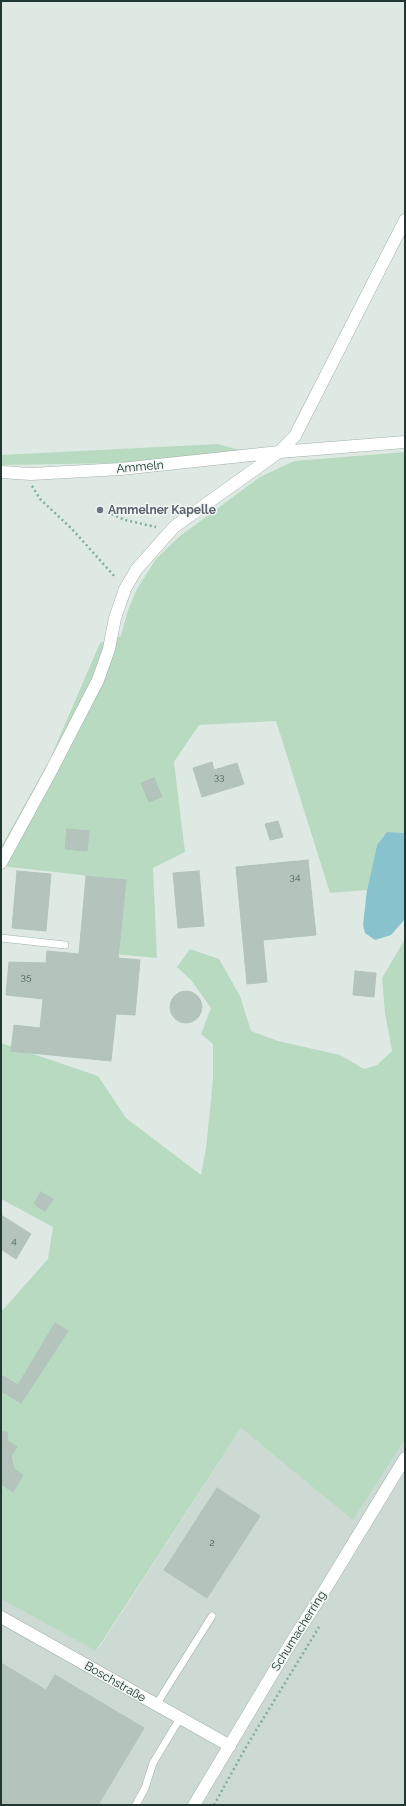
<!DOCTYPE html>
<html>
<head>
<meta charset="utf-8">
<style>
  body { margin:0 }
  #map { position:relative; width:406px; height:1806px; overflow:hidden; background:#dfe9e4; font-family:Raleway,sans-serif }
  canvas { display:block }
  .frame { position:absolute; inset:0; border:2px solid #213832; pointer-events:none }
</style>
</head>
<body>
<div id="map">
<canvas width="406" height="1806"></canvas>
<div class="frame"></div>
</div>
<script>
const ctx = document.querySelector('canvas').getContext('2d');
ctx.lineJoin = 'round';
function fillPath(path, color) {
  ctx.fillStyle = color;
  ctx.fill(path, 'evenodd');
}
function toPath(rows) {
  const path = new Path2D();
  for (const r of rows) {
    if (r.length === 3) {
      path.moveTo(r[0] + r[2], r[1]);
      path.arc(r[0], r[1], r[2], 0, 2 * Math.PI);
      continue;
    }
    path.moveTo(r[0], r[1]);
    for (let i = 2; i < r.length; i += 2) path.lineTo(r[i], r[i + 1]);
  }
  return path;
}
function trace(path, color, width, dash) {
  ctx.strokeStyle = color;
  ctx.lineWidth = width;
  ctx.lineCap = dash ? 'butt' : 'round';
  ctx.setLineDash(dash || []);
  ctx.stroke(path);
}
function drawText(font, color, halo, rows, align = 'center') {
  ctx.font = font + ' Raleway,sans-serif';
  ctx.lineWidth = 3;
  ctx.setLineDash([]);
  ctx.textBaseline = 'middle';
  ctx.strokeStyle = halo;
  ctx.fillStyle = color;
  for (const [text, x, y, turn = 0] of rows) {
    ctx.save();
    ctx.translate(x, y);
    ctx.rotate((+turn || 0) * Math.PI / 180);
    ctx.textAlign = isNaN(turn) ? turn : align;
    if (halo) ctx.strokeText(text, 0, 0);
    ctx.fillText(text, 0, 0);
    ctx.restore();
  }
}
fillPath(toPath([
  [241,1428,353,1519,405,1436,405,1805,1,1805,1,1599,97,1651]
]), '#cdd9d3');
fillPath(toPath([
  [217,444,248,452,124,463,1,465,1,455],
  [405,452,405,833,387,832,377,845,367,890,330,893,276,721,199,725,174,762,185,852,153,868,157,958,114,954,117,879,1,866,1,847,50,759,100,643,121,636,128,610,137,589,156,559,180,536,260,477,294,461],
  [405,939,405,1439,353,1520,241,1428,96,1651,1,1599,1,1312,48,1259,53,1227,1,1199,1,1043,98,1076,126,1118,201,1175,206,1148,213,1079,213,1044,201,1034,211,1008,191,980,177,967,190,949,219,959,240,996,251,1031,278,1041,340,1055,364,1069,377,1065,392,1051,385,1013,382,978]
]), '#b8dac1');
fillPath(toPath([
  [387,832,405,833,405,919,391,935,375,940,365,933,363,925,367,890,377,845]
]), '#88c3cd');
const building = toPath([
  [212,762,214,770,237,763,244,784,202,797,193,768,212,762],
  [154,778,162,797,149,802,141,783,154,778],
  [278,821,283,837,270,840,265,824,278,821],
  [67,829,89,831,87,851,65,849,67,829],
  [308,860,316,935,263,940,267,982,247,984,236,867,308,860],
  [17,871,51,874,46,931,12,928,17,871],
  [199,871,204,926,178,928,173,873,199,871],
  [86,876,126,880,118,958,140,960,135,1015,116,1014,111,1061,11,1051,14,1025,40,1028,43,999,6,995,9,962,46,963,47,951,79,954,86,876],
  [355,971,376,973,374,997,353,995,355,971],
  [186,1007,16],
  [41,1192,53,1199,45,1211,34,1204,41,1192],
  [1,1215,31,1234,16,1259,1,1249,1,1215],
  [55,1323,68,1331,21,1403,1,1391,1,1375,18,1385,55,1323],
  [1,1432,7,1432,8,1441,17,1447,11,1456,14,1469,23,1475,13,1492,1,1484,1,1432],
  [217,1488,260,1516,207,1598,164,1570,217,1488],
  [1,1663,46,1690,55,1675,144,1728,98,1805,1,1805,1,1663]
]);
fillPath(building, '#b4c4bd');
trace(building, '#b1c3bb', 1);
const lane = toPath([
  [1,938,65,945],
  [156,1705,212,1616],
  [136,1805,145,1788,153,1763,180,1718]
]);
const street = toPath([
  [1,472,31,474,121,469,279,452,405,442],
  [1,863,50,773,98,680,109,649,115,618,125,589,136,570,174,527,279,452,295,436,405,220],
  [1,1617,230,1746]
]);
const secondary = toPath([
  [194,1805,289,1646,326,1588,405,1458]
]);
trace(lane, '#a2b0ab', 8);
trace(street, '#a2b0ab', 13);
trace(secondary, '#9eb5ac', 13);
trace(toPath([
  [32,486,40,499,72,529,116,578],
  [107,512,125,520,156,527],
  [214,1805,246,1747,319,1627]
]), '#80ac9e', 2.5, [2, 3]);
trace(lane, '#fff', 7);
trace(street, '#fff', 12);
trace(secondary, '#fff', 12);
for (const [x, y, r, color] of [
  [100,510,4,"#6b7280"]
]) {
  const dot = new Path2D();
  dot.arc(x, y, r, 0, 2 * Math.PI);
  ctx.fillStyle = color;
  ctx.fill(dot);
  trace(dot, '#eff6f2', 1.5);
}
drawText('10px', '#465b55', null, [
  ["33",219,777],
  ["34",295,877],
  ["35",26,977],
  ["4",14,1241],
  ["2",212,1543]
]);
drawText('12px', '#213832', '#eff6f2', [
  ["Ammeln",140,467,-5],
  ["Schumacherring",299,1631,-58],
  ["Boschstraße",115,1682,30]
]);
drawText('bold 12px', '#5b616d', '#eff6f2', [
  ["Ammelner Kapelle",108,510]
], 'left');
</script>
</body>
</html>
